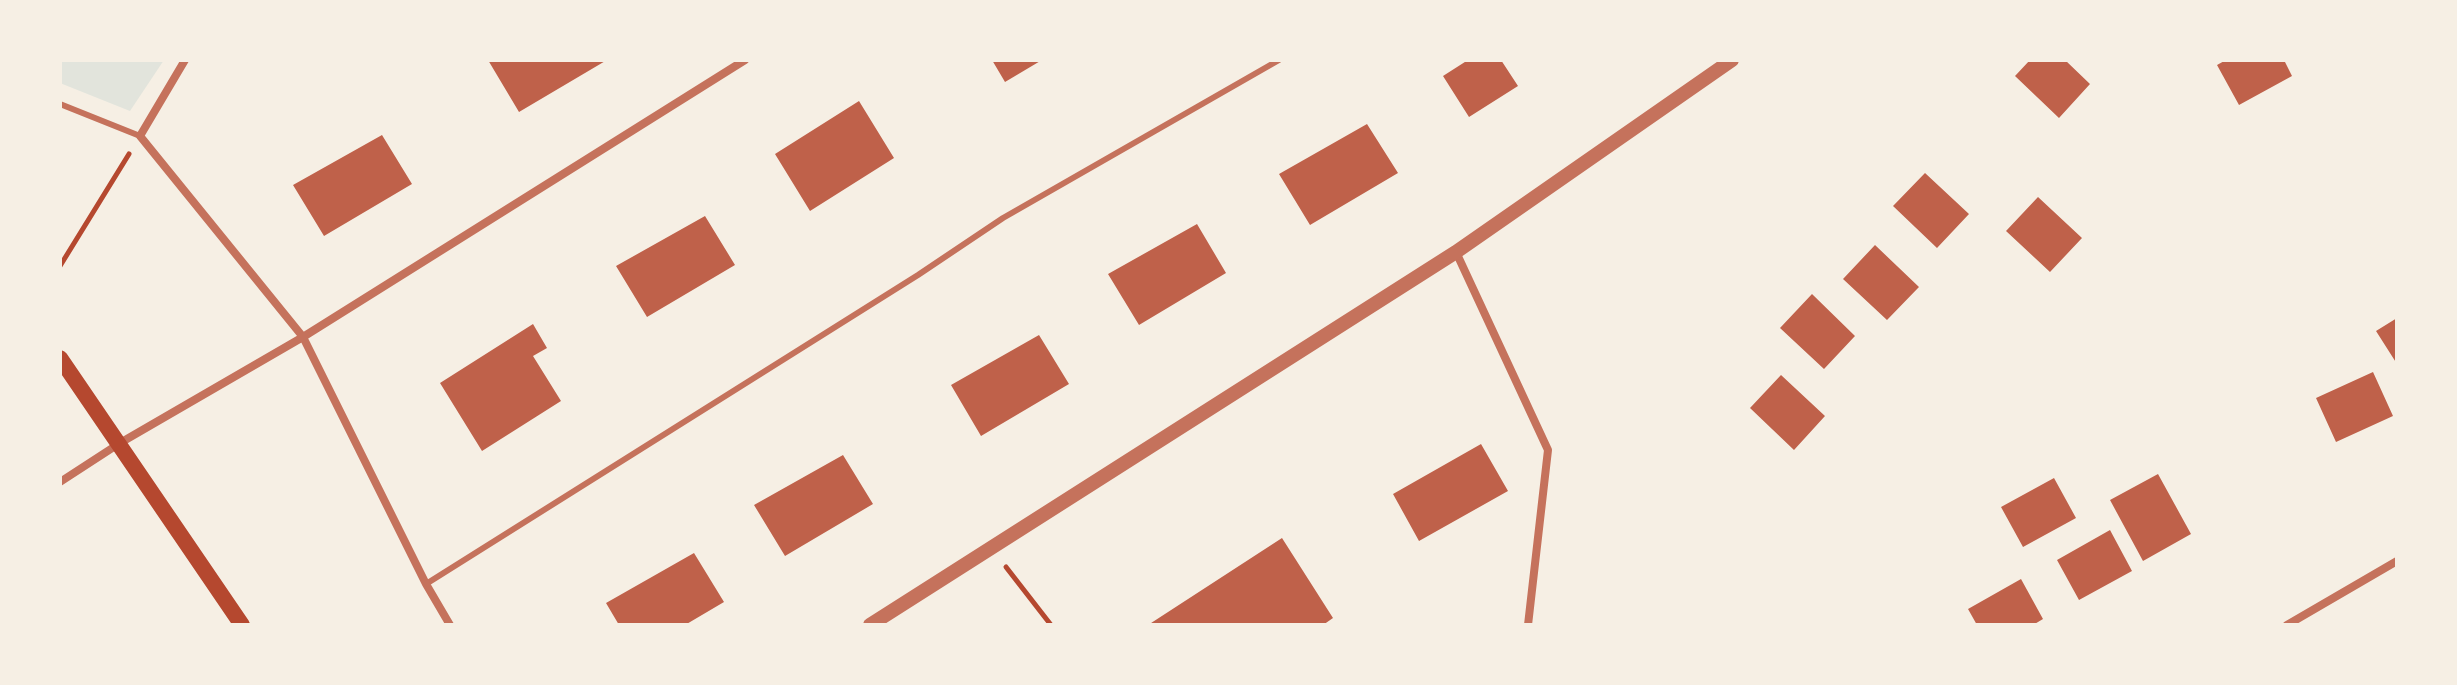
<!DOCTYPE html>
<html>
<head>
<meta charset="utf-8">
<style>
  body { margin:0 }
  #map { position:relative; width:2457px; height:685px; overflow:hidden; background:#f6efe4; font-family:Mulish,sans-serif }
  canvas { display:block }
  .frame { position:absolute; inset:0; border:62px solid #f6efe4; pointer-events:none }
</style>
</head>
<body>
<div id="map">
<canvas width="2457" height="685"></canvas>
<div class="frame"></div>
</div>
<script>
const ctx = document.querySelector('canvas').getContext('2d');
ctx.lineJoin = 'round';
function fillPath(path, color) {
  ctx.fillStyle = color;
  ctx.fill(path, 'evenodd');
}
function toPath(rows) {
  const path = new Path2D();
  for (const r of rows) {
    path.moveTo(r[0], r[1]);
    for (let i = 2; i < r.length; i += 2) path.lineTo(r[i], r[i + 1]);
  }
  return path;
}
function trace(path, color, width, dash) {
  ctx.strokeStyle = color;
  ctx.lineWidth = width;
  ctx.lineCap = dash ? 'butt' : 'round';
  ctx.setLineDash(dash || []);
  ctx.stroke(path);
}
fillPath(toPath([
  [60,60,164,60,130,111,60,83]
]), '#e2e4dc');
fillPath(toPath([
  [488,60,607,60,519,112],
  [992,60,1042,60,1005,82],
  [1468,60,1501,60,1518,86,1469,117,1443,76],
  [2030,60,2065,60,2090,84,2059,118,2015,76],
  [2226,60,2284,60,2292,76,2239,105,2217,65],
  [859,101,894,158,810,211,775,154],
  [1367,124,1398,173,1310,225,1279,174],
  [382,135,412,184,324,236,293,185],
  [1925,173,1969,214,1937,248,1893,206],
  [2038,197,2082,238,2050,272,2006,231],
  [705,216,735,265,647,317,616,266],
  [1197,224,1226,273,1139,325,1108,274],
  [1875,245,1919,287,1887,320,1843,279],
  [1812,294,1855,336,1824,369,1780,328],
  [2397,318,2397,364,2376,331],
  [533,324,547,348,533,356,561,401,482,451,440,383],
  [1039,335,1069,384,981,436,951,385],
  [2373,372,2393,416,2336,442,2316,398],
  [1781,375,1825,416,1794,450,1750,408],
  [1481,444,1508,491,1419,541,1393,494],
  [843,455,873,504,785,556,754,505],
  [2158,474,2191,534,2143,561,2110,500],
  [2054,478,2076,518,2023,547,2001,507],
  [2110,530,2132,571,2079,600,2057,560],
  [1282,538,1333,618,1323,625,1148,625],
  [694,553,724,602,685,625,619,625,606,603],
  [2021,579,2043,619,2033,625,1977,625,1968,609]
]), '#bf614a');
trace(toPath([
  [60,266,129,154],
  [1006,567,1051,625]
]), '#b5482f', 5);
trace(toPath([
  [60,104,140,136],
  [426,584,918,275,1003,218,1279,60]
]), '#c5725c', 6);
trace(toPath([
  [185,60,140,136,303,337,426,584,450,625],
  [1456,252,1548,450,1528,625],
  [60,482,120,443,303,337,745,60],
  [2287,625,2397,561]
]), '#c5725c', 8);
trace(toPath([
  [870,625,1456,252,1732,60]
]), '#c5725c', 14);
trace(toPath([
  [60,358,242,625]
]), '#b5482f', 16);
</script>
</body>
</html>
